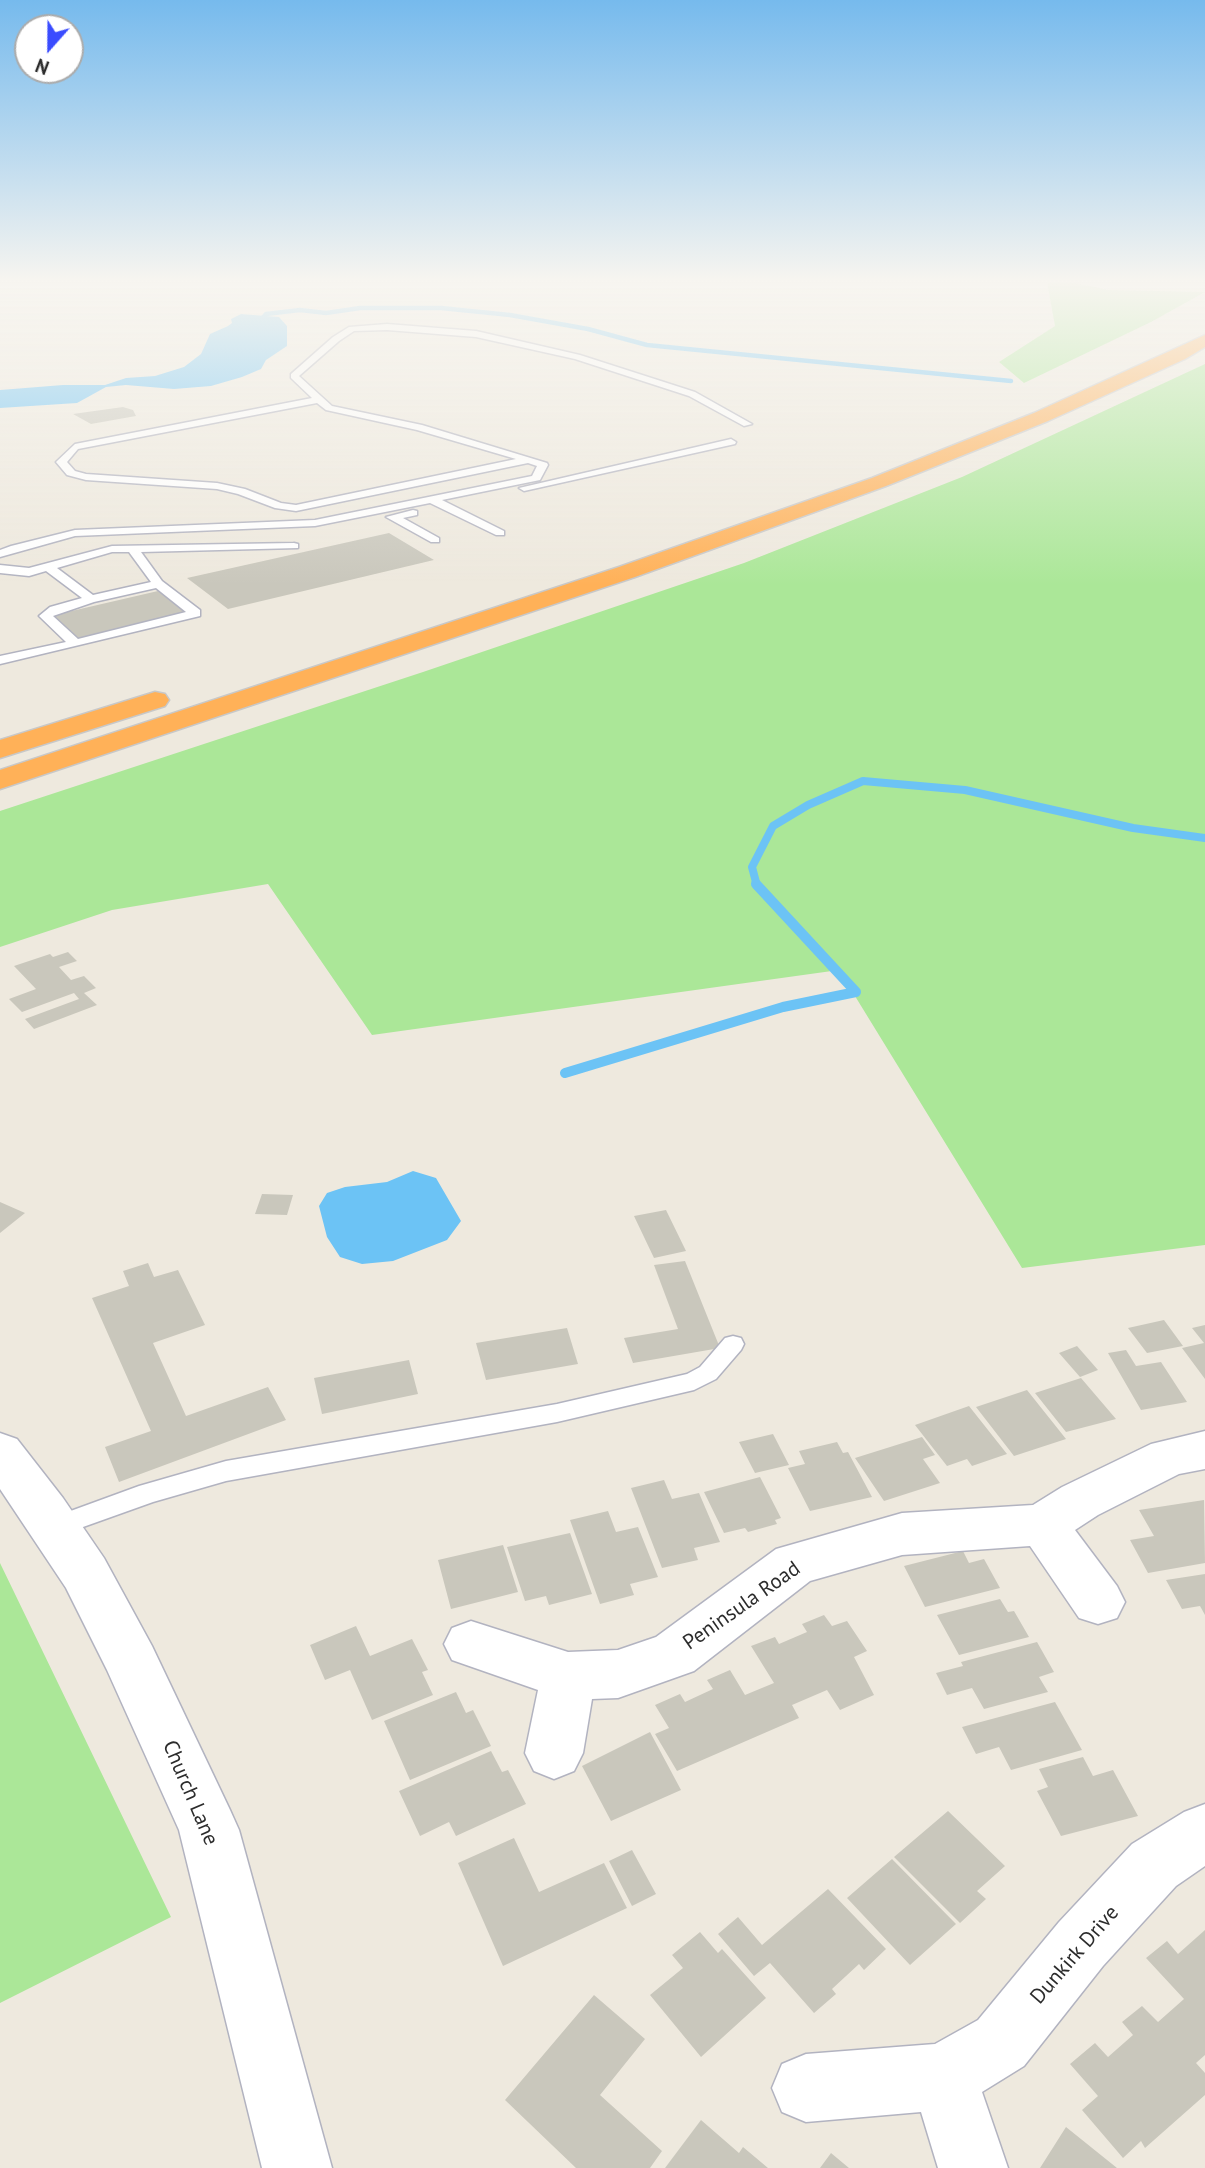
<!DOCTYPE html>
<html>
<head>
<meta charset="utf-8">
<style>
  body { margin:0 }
  #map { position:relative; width:1205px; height:2168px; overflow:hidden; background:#eee9de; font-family:"PT Sans",sans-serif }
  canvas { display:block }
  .north { position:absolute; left:14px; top:14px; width:70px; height:70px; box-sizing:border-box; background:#fff; border:2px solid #ababab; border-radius:50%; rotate:201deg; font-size:19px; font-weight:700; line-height:28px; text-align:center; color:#2c2c2c }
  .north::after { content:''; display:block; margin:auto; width:24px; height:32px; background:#3a4cff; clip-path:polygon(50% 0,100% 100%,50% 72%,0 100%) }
</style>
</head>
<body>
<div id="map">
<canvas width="1205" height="2168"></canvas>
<div class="north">N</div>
</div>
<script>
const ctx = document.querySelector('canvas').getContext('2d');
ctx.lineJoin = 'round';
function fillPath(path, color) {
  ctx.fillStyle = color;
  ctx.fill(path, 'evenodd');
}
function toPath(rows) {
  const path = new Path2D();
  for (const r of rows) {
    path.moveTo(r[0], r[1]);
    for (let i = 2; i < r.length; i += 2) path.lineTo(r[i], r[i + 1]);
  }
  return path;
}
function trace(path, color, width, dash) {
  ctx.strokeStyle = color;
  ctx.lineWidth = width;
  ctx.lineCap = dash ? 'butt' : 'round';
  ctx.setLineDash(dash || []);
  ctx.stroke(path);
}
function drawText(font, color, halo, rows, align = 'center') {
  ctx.font = font + ' "PT Sans",sans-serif';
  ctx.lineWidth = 5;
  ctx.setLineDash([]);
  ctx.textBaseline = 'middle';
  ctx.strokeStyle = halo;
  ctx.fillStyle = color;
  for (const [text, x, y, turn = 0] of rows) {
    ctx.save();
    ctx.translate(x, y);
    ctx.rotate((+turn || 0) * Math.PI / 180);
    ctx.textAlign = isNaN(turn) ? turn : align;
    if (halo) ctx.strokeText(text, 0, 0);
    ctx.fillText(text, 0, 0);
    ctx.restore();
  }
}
fillPath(toPath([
  [1047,282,1070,282,1109,290,1205,292,1151,322,1024,383,999,362,1055,326],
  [1205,364,1205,1245,1022,1268,839,970,372,1035,268,884,112,910,0,947,0,811,423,672,744,563,962,477],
  [0,1563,171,1917,0,2003]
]), '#abe798');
fillPath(toPath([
  [241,314,279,317,287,326,287,346,266,360,261,369,242,377,211,386,174,389,126,385,106,387,77,403,0,408,0,390,63,385,105,385,126,378,155,376,184,367,201,354,210,334,228,326,232,323,231,319],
  [413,1171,436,1178,461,1221,447,1240,393,1261,362,1264,340,1257,327,1237,319,1206,327,1193,345,1187,387,1182]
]), '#6cc3f5');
trace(toPath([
  [257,325,266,314,300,310,326,313,360,308,441,308,510,315,588,329,647,345,1011,381]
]), '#6cc3f5', 4.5);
trace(toPath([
  [757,886,752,867,773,826,808,805,863,781,965,790,1133,828,1205,838]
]), '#6cc3f5', 8);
trace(toPath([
  [565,1073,783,1007,856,992,756,884]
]), '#6cc3f5', 10);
fillPath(toPath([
  [123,407,133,410,136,416,91,424,73,414],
  [389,533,434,560,228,609,187,578],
  [158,591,188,613,78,640,50,616],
  [68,952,77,961,59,967,71,980,84,976,96,988,84,993,97,1005,34,1029,25,1019,79,999,74,993,22,1012,9,999,36,989,14,966,50,954,53,957],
  [262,1194,293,1195,287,1215,255,1214],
  [0,1202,25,1213,0,1233],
  [666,1210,686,1251,654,1258,634,1216],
  [685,1261,720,1348,633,1363,624,1338,678,1329,654,1265],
  [148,1263,154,1277,178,1270,205,1325,153,1343,186,1416,268,1387,286,1420,119,1482,105,1447,151,1431,92,1298,129,1286,123,1271],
  [1164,1320,1183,1346,1147,1353,1128,1328],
  [1205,1325,1205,1379,1182,1348,1204,1343,1192,1328],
  [567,1328,578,1364,486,1380,476,1343],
  [1077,1346,1098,1370,1080,1377,1059,1353],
  [1126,1350,1136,1366,1161,1362,1187,1402,1141,1410,1108,1353],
  [409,1360,418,1394,322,1414,314,1378],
  [1081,1378,1116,1419,1066,1432,1035,1393],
  [1027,1390,1066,1439,1014,1456,976,1407],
  [969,1406,1007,1454,972,1466,967,1459,947,1466,915,1425],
  [773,1434,789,1465,755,1473,739,1442],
  [922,1437,935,1455,923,1459,940,1483,884,1501,855,1458],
  [837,1442,843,1453,848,1452,872,1497,810,1511,788,1468,805,1464,799,1451],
  [760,1477,781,1518,775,1520,777,1524,748,1532,745,1528,724,1533,704,1492],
  [664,1480,672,1499,699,1493,720,1542,694,1548,698,1560,662,1568,631,1488],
  [1204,1500,1205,1563,1148,1573,1130,1540,1154,1536,1139,1510],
  [608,1511,616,1532,638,1527,658,1577,630,1584,634,1595,600,1604,570,1520],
  [570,1533,592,1594,549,1605,546,1596,525,1601,507,1547],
  [503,1545,518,1592,451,1609,438,1560],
  [963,1551,969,1563,984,1559,1000,1588,925,1607,904,1566],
  [1205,1574,1205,1615,1200,1606,1182,1609,1166,1580],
  [1000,1599,1008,1612,1014,1611,1029,1637,959,1655,937,1615],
  [824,1615,832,1626,847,1621,867,1651,854,1657,874,1695,840,1710,827,1690,792,1705,799,1718,677,1771,655,1734,669,1728,655,1705,680,1694,685,1702,713,1689,707,1680,730,1670,745,1695,774,1683,751,1646,775,1637,779,1644,807,1632,802,1624],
  [356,1626,370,1656,412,1639,428,1670,422,1672,433,1695,372,1720,350,1670,325,1680,310,1645],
  [1037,1642,1054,1672,1039,1677,1048,1692,984,1709,972,1688,947,1695,936,1673,963,1666,961,1662],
  [456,1692,466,1713,473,1710,491,1746,410,1780,384,1721],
  [1055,1702,1082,1750,1011,1770,999,1747,976,1754,962,1727],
  [650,1732,681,1790,611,1821,582,1766],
  [491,1751,502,1772,508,1770,526,1804,456,1836,449,1822,420,1836,399,1791],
  [1083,1757,1093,1776,1113,1770,1138,1816,1061,1836,1037,1791,1048,1787,1039,1769],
  [948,1811,1005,1866,977,1891,986,1899,960,1923,894,1857],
  [514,1838,539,1892,604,1863,627,1908,503,1966,458,1863],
  [632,1850,656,1894,632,1906,609,1861],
  [892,1859,956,1924,910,1965,847,1898],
  [828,1889,886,1949,864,1970,859,1964,832,1989,836,1994,814,2013,770,1963,754,1976,718,1934,738,1917,762,1945],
  [1205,1930,1205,2055,1196,2063,1205,2073,1205,2095,1145,2148,1141,2141,1123,2158,1082,2110,1098,2096,1070,2064,1095,2043,1108,2057,1133,2035,1122,2022,1142,2006,1158,2022,1184,1999,1146,1958,1167,1941,1178,1954],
  [700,1932,718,1953,722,1949,766,1998,701,2057,650,1995,683,1968,672,1955],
  [594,1995,645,2039,600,2095,662,2151,650,2168,576,2168,505,2100],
  [701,2120,739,2153,743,2147,768,2168,665,2168],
  [1066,2127,1117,2168,1040,2168],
  [831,2153,849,2168,820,2168]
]), '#c9c7bc');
const service = toPath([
  [387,324,476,331,580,355,695,392,752,424,744,426,689,396,575,359,476,337,387,330,354,331,339,341,299,376,332,406,422,425,547,463,548,465,540,480,442,500,504,531,504,535,496,535,430,503,315,526,75,536,0,557,0,550,11,546,75,530,315,520,532,476,537,466,528,463,296,511,275,508,238,494,217,489,86,480,67,475,56,462,75,444,312,398,291,378,291,374,333,337,349,327,387,324],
  [317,403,326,410,417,430,516,459,296,505,281,503,245,489,217,483,86,474,75,471,67,462,78,449,317,403],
  [731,439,736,442,735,444,524,491,519,488,731,439],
  [413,510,417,511,417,515,403,518,439,538,439,542,431,542,386,517,413,510],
  [294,543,298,544,298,548,141,552,162,581,200,610,200,616,0,664,0,656,66,642,39,616,50,607,82,598,46,571,29,576,0,573,0,565,29,568,112,546,294,543],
  [112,552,129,552,151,582,93,595,57,568,112,552],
  [156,588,186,612,78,639,53,616,94,602,156,588],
  [733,1336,741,1338,744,1344,741,1350,716,1379,694,1390,557,1422,226,1481,153,1502,55,1537,46,1534,42,1527,46,1520,139,1486,226,1461,557,1404,687,1374,700,1367,725,1338,733,1336]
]);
const minor = toPath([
  [1205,1431,1205,1469,1179,1474,1098,1515,1075,1530,1117,1586,1125,1602,1117,1618,1098,1624,1079,1618,1030,1546,902,1555,810,1581,694,1671,618,1698,592,1699,583,1753,574,1771,554,1779,534,1771,525,1753,538,1690,452,1660,444,1644,452,1628,471,1621,568,1652,618,1650,656,1637,776,1549,902,1513,1033,1505,1062,1487,1151,1444,1205,1431],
  [1205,1804,1205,1866,1176,1886,1103,1966,1024,2066,982,2092,1008,2168,938,2168,921,2112,806,2122,782,2112,772,2088,782,2064,806,2054,935,2044,978,2020,1059,1922,1132,1844,1184,1812,1205,1804]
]);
const tertiary = toPath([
  [0,1433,17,1439,63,1498,104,1558,152,1646,230,1810,239,1830,332,2168,262,2168,179,1830,107,1670,66,1588,0,1489,0,1433]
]);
const motorway = toPath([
  [1205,335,1205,347,1185,359,1048,421,886,486,635,577,0,789,0,770,619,567,872,478,1034,413,1205,335],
  [155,692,165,694,169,700,165,706,0,758,0,740,155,692]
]);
trace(service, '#b2b3c0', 3);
trace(minor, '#b2b3c0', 3);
trace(tertiary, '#b2b3c0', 3);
trace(motorway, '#c8c8c8', 3);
fillPath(service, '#fff');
fillPath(minor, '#fff');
fillPath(tertiary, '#fff');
fillPath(motorway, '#ffb158');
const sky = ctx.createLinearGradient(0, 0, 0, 585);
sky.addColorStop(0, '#76baed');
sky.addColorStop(0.48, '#f7f5f0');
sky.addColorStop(1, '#f7f5f000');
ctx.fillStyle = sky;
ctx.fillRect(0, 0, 1205, 585);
drawText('21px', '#2c2c2c', '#fff', [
  ["Peninsula Road",742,1606,-35],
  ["Church Lane",190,1793,67],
  ["Dunkirk Drive",1075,1955,-49]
]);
</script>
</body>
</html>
